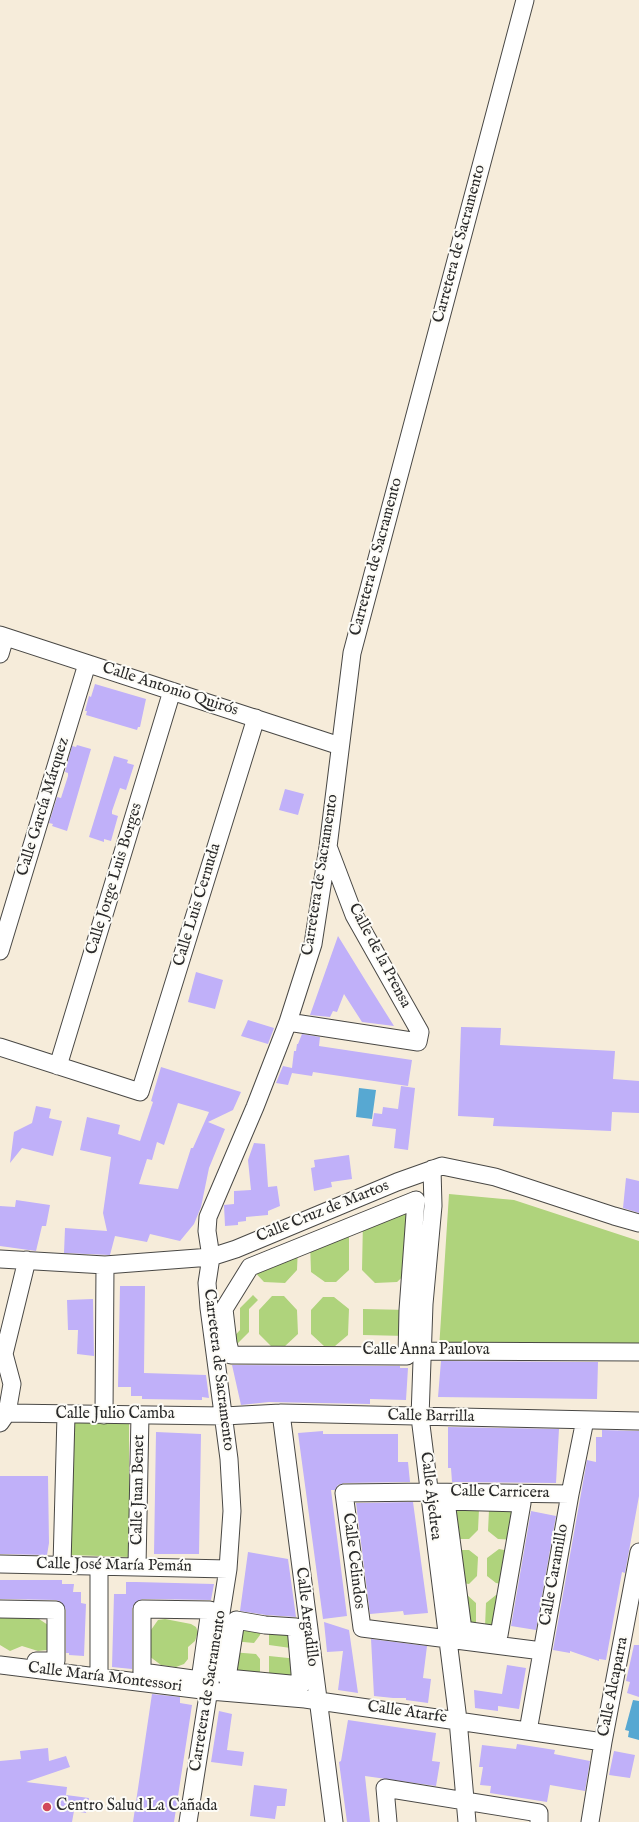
<!DOCTYPE html>
<html>
<head>
<meta charset="utf-8">
<style>
  body { margin:0 }
  canvas { display:block; background:#f6ecda }
</style>
</head>
<body>
<canvas width="639" height="1822"></canvas>
<script>
const ctx = document.querySelector('canvas').getContext('2d');
ctx.lineJoin = 'round';
function fillPath(path, color) {
  ctx.fillStyle = color;
  ctx.fill(path, 'evenodd');
}
function toPath(rows) {
  const path = new Path2D();
  for (const r of rows) {
    path.moveTo(r[0], r[1]);
    for (let i = 2; i < r.length; i += 2) path.lineTo(r[i], r[i + 1]);
  }
  return path;
}
function trace(path, color, width, dash) {
  ctx.strokeStyle = color;
  ctx.lineWidth = width;
  ctx.lineCap = dash ? 'butt' : 'round';
  ctx.setLineDash(dash || []);
  ctx.stroke(path);
}
function drawText(font, color, halo, rows, align = 'center') {
  ctx.font = font + ' "IM FELL English",serif';
  ctx.lineWidth = 4;
  ctx.setLineDash([]);
  ctx.textBaseline = 'middle';
  ctx.strokeStyle = halo;
  ctx.fillStyle = color;
  for (const [text, x, y, turn = 0] of rows) {
    ctx.save();
    ctx.translate(x, y);
    ctx.rotate((+turn || 0) * Math.PI / 180);
    ctx.textAlign = isNaN(turn) ? turn : align;
    if (halo) ctx.strokeText(text, 0, 0);
    ctx.fillText(text, 0, 0);
    ctx.restore();
  }
}
fillPath(toPath([
  [449,1194,514,1200,639,1241,639,1350,439,1349],
  [416,1200,411,1269,397,1282,375,1283,362,1270,363,1220],
  [349,1226,349,1270,336,1282,325,1282,311,1272,310,1242],
  [298,1247,297,1270,285,1283,264,1282,250,1267],
  [253,1295,258,1300,249,1309,249,1332,235,1346,228,1343,240,1330,240,1308],
  [272,1296,284,1296,297,1310,298,1334,284,1347,272,1347,259,1334,259,1310],
  [323,1297,334,1297,349,1309,348,1335,335,1346,324,1346,311,1334,311,1310],
  [363,1309,408,1310,407,1336,363,1335],
  [129,1421,129,1557,71,1555,71,1422],
  [446,1501,479,1509,478,1530,469,1539,451,1539],
  [522,1503,516,1540,498,1539,488,1531,489,1510],
  [499,1549,514,1552,508,1585,496,1583,487,1576,487,1558],
  [452,1550,469,1550,478,1557,477,1576,469,1584,457,1582],
  [466,1594,476,1603,476,1624,471,1631],
  [496,1595,506,1597,499,1635,485,1627,486,1603],
  [33,1615,48,1625,47,1650,38,1651,22,1646,10,1651,0,1645,0,1616],
  [165,1619,191,1624,196,1627,198,1632,195,1641,188,1647,188,1659,184,1664,176,1667,161,1665,149,1656,148,1642,151,1630,158,1620],
  [235,1626,261,1630,260,1635,254,1643,233,1641],
  [269,1632,296,1634,298,1649,269,1645],
  [231,1652,256,1654,260,1659,260,1673,227,1678],
  [269,1656,298,1659,301,1685,269,1675]
]), '#afd37c');
fillPath(toPath([
  [359,1088,376,1090,372,1119,356,1117],
  [633,1700,639,1701,639,1740,628,1737,629,1731,625,1730]
]), '#57a8d2');
fillPath(toPath([
  [95,684,146,699,140,727,138,727,137,730,86,715,87,711,85,711,89,696,91,697],
  [77,745,91,749,67,831,52,826,53,824,49,823,57,797,61,798,68,776,68,773,65,772,72,746,76,747],
  [114,756,128,760,127,763,134,765,126,790,120,788,112,811,112,814,118,816,111,841,104,839,104,842,89,837],
  [285,789,304,794,298,815,279,810],
  [338,936,367,983,394,1026,362,1022,344,994,337,1012,333,1011,330,1017,310,1015],
  [196,972,223,980,215,1009,188,1002],
  [248,1020,274,1028,268,1044,241,1036],
  [461,1027,501,1028,500,1045,615,1051,613,1079,639,1081,639,1113,612,1112,611,1131,493,1126,494,1118,458,1116],
  [302,1034,320,1037,319,1046,412,1060,408,1086,313,1072,312,1076,292,1073,288,1085,276,1083,283,1066,292,1068,294,1051,296,1051,297,1044,298,1044],
  [161,1067,241,1092,233,1110,208,1122,225,1129,209,1168,201,1207,194,1224,180,1241,150,1234,147,1242,115,1236,110,1255,64,1253,65,1228,107,1231,103,1213,111,1157,80,1150,87,1117,120,1125,118,1134,140,1141,153,1102,151,1101],
  [178,1103,209,1112,193,1148,191,1148,178,1189,139,1184,147,1159,152,1160,157,1142,164,1145],
  [401,1086,415,1088,408,1150,394,1148,396,1129,372,1126,374,1113,382,1114,383,1107,398,1109],
  [36,1106,51,1109,49,1118,62,1121,53,1156,22,1148,10,1163,14,1132,32,1123],
  [254,1143,265,1144,268,1187,277,1186,280,1206,268,1211,268,1215,246,1217,246,1221,238,1222,238,1225,225,1226,224,1205,234,1204,234,1191,251,1190,248,1160],
  [349,1155,352,1179,331,1182,332,1187,314,1191,311,1168,315,1167,314,1160],
  [626,1178,639,1181,639,1213,623,1208],
  [16,1200,50,1205,46,1226,42,1226,36,1251,0,1246,0,1206,15,1207],
  [120,1286,145,1286,144,1373,206,1375,209,1398,202,1397,202,1400,142,1399,142,1396,131,1396,131,1387,118,1387],
  [93,1299,94,1356,77,1354,78,1330,68,1330,67,1300],
  [441,1361,598,1362,597,1399,438,1397],
  [232,1365,400,1366,400,1368,408,1368,406,1400,370,1399,370,1404,269,1402,241,1405],
  [448,1427,559,1429,556,1483,452,1482,451,1468,448,1468],
  [602,1430,639,1431,639,1496,625,1573,622,1572,606,1660,599,1659,599,1661,570,1651,570,1653,553,1650,587,1460,596,1462,596,1437,602,1437],
  [323,1431,323,1434,398,1434,398,1462,408,1462,410,1482,344,1483,338,1485,335,1490,331,1490,347,1616,323,1619,298,1433],
  [156,1432,201,1434,199,1554,154,1554],
  [0,1476,48,1476,49,1543,47,1555,0,1554],
  [413,1502,428,1613,404,1615,403,1611,370,1614,356,1503],
  [531,1511,556,1516,536,1630,511,1626],
  [248,1552,288,1559,296,1617,266,1615,240,1611],
  [0,1580,62,1580,62,1584,74,1584,73,1592,81,1592,81,1603,86,1604,84,1656,69,1655,69,1653,66,1653,66,1610,61,1602,56,1600,0,1599],
  [126,1582,136,1582,214,1584,211,1600,142,1599,134,1604,132,1609,132,1669,112,1667,114,1594,126,1594],
  [324,1622,349,1630,358,1693,338,1690,343,1651,327,1652],
  [371,1639,427,1646,423,1678,431,1679,428,1703,406,1700,406,1698,393,1698,374,1696],
  [634,1645,639,1645,639,1697,627,1693,630,1682,626,1681],
  [507,1665,526,1668,519,1709,498,1706,498,1711,475,1708,474,1690,502,1694],
  [152,1694,180,1697,180,1703,192,1705,174,1822,133,1822],
  [219,1711,232,1714,227,1750,244,1752,242,1766,211,1762],
  [348,1720,436,1733,432,1761,440,1762,436,1786,365,1776,370,1822,347,1822,339,1762,341,1761],
  [517,1744,555,1750,554,1754,590,1761,585,1791,550,1785,547,1802,490,1793,491,1786,480,1785,483,1767,479,1767,482,1745,516,1749],
  [48,1748,49,1761,66,1756,70,1767,26,1782,67,1787,66,1795,89,1798,86,1813,74,1811,72,1822,0,1822,0,1761,21,1759,20,1751],
  [614,1751,635,1755,630,1778,609,1775],
  [254,1785,287,1789,285,1806,277,1806,275,1819,250,1816]
]), '#c0b0f9');
const minor = toPath([
  [0,635,340,746],
  [0,654,5,637],
  [0,951,87,664],
  [288,1022,418,1042,420,1032,354,915,329,849],
  [0,1047,140,1092,256,718],
  [58,1066,172,691],
  [432,1169,433,1206,424,1304,420,1417,458,1720,467,1822],
  [416,1200,408,1310,407,1356,231,1355,228,1343,224,1309,250,1267,416,1200],
  [0,1259,105,1265,211,1257,236,1249,397,1182,442,1166,495,1177,614,1216,639,1223],
  [411,1351,639,1352],
  [7,1413,224,1416,281,1413,639,1421],
  [281,1413,334,1822],
  [104,1415,105,1265],
  [0,1423,7,1413,12,1384,4,1354,27,1260],
  [446,1501,522,1503,499,1635,463,1630,446,1501],
  [0,1564,228,1569],
  [62,1565,66,1415],
  [137,1566,140,1415],
  [0,1609,56,1610,56,1661,36,1661],
  [142,1609,210,1610,200,1680,142,1672,142,1609],
  [236,1620,265,1625,296,1627,301,1685,227,1678,236,1620],
  [542,1651,362,1628,344,1493,429,1492,570,1494],
  [0,1665,210,1691,305,1699,603,1742],
  [99,1676,99,1566],
  [528,1731,570,1494,585,1420],
  [188,1822,228,1569,232,1511,229,1459,209,1308,207,1283,211,1257,207,1231,208,1217,255,1107,288,1022,313,944,328,847,352,653,525,0],
  [388,1822,385,1788,539,1813,539,1822],
  [590,1822,603,1742,639,1552]
]);
trace(minor, '#494845', 19);
trace(minor, '#fff', 17);
for (const [x, y, r, color] of [
  [47,1807,5,"#d1495b"]
]) {
  const dot = new Path2D();
  dot.arc(x, y, r, 0, 2 * Math.PI);
  ctx.fillStyle = color;
  ctx.fill(dot);
  trace(dot, '#fdfcf7', 1.5);
}
drawText('16px', '#2b2b2b', '#fdfcf7', [
  ["Carretera de Sacramento",460,244,-75],
  ["Carretera de Sacramento",377,557,-75],
  ["Calle Antonio Quirós",170,690,18],
  ["Calle García Márquez",44,807,-73],
  ["Carretera de Sacramento",321,875,-81],
  ["Calle Jorge Luis Borges",115,879,-73],
  ["Calle Luis Cernuda",198,905,-73],
  ["Calle de la Prensa",379,956,62],
  ["Calle Cruz de Martos",323,1212,-22],
  ["Calle Anna Paulova",426,1351],
  ["Carretera de Sacramento",218,1370,83],
  ["Calle Julio Camba",115,1415],
  ["Calle Barrilla",431,1417,1],
  ["Calle Juan Benet",139,1490,-89],
  ["Calle Carricera",500,1493,1],
  ["Calle Ajedrea",430,1496,83],
  ["Calle Celindos",353,1561,83],
  ["Calle José María Pemán",114,1566,1],
  ["Calle Caramillo",555,1575,-80],
  ["Calle Argadillo",306,1617,83],
  ["Calle María Montessori",105,1678,7],
  ["Calle Alcaparra",614,1687,-79],
  ["Carretera de Sacramento",209,1691,-81],
  ["Calle Atarfe",407,1713,8]
]);
drawText('16px', '#2b2b2b', '#fdfcf7', [
  ["Centro Salud La Cañada",56,1807]
], 'left');
</script>
</body>
</html>
